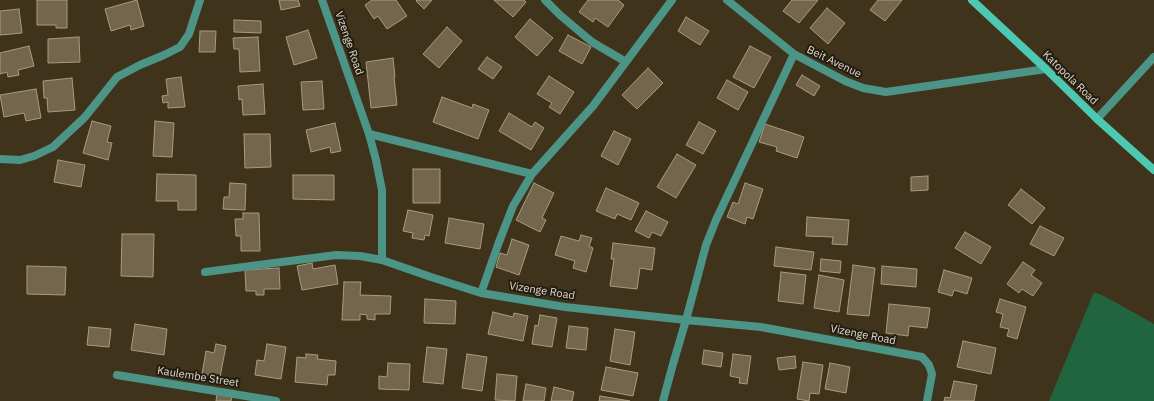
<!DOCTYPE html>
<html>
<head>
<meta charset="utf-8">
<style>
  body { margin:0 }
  canvas { display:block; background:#40331b }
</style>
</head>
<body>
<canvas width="1154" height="401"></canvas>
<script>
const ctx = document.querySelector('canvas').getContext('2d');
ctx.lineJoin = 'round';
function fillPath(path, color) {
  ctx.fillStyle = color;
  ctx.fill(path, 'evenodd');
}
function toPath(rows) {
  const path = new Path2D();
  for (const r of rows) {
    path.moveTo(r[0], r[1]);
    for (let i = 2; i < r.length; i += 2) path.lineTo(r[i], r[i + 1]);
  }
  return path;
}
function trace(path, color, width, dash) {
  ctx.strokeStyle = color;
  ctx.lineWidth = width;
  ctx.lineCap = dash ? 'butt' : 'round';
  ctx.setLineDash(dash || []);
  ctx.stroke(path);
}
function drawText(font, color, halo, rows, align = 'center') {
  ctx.font = font + ' "IBM Plex Sans",sans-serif';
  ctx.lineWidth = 4;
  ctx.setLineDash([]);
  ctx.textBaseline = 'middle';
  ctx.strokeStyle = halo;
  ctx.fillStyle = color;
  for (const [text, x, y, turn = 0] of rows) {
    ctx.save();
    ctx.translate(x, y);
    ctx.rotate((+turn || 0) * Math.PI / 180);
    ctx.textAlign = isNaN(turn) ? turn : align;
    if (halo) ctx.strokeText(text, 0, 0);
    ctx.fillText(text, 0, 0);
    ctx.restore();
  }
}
fillPath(toPath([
  [1094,292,1104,296,1154,324,1154,401,1049,401]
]), '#206440');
const building = toPath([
  [37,0,67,0,67,28,56,28,56,25,37,25,37,0],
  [137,0,144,26,131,30,130,25,111,31,105,9,137,0],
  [279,0,298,0,300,6,281,10,279,0],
  [372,0,396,0,407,16,387,29,378,16,374,19,365,5,372,0],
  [417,0,432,0,424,9,416,1,417,0],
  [494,0,524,0,526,2,513,17,494,0],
  [588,0,618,0,624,5,608,27,595,18,593,22,579,12,588,0],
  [792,0,818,0,799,23,783,11,792,0],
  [878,0,902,0,885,21,870,10,878,0],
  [827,8,845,23,828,44,810,28,827,8],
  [19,9,22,33,0,35,0,11,19,9],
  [686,17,709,31,700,45,678,31,686,17],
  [530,19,553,38,537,56,515,37,530,19],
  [234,20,261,21,261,33,234,32,234,20],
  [447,27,462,41,439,68,423,54,447,27],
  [308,30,317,58,294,65,286,37,308,30],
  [200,31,216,31,215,52,199,52,200,31],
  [568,35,591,47,582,64,559,51,568,35],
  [79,37,80,62,48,63,48,39,79,37],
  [258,37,260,71,240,72,239,49,234,49,233,38,258,37],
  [29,46,34,66,18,70,19,75,8,77,7,72,0,74,0,53,29,46],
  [750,46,771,57,754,88,733,77,750,46],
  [487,57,502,67,493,79,478,69,487,57],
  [393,58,395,77,394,77,397,105,371,108,366,62,393,58],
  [648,68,663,83,637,109,622,95,648,68],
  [802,75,820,86,814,96,796,85,802,75],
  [549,76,574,92,560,114,549,107,552,103,537,94,549,76],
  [181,77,185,107,168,108,168,102,163,103,162,96,168,95,166,79,181,77],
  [72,78,75,110,48,112,47,98,44,98,43,81,72,78],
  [727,80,748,92,738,110,717,98,727,80],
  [322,81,324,109,303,110,301,82,322,81],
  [263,84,265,114,243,115,242,99,239,100,238,86,263,84],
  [36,89,41,118,26,121,24,113,4,117,0,95,36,89],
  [442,97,472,108,473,104,489,110,478,139,433,122,442,97],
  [509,113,532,127,535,122,544,128,531,150,499,131,509,113],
  [92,121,111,126,107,142,112,143,108,160,83,153,92,121],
  [155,121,174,123,172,157,153,156,155,121],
  [699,122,716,131,703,154,686,145,699,122],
  [335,123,341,151,331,153,330,147,311,152,306,130,335,123],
  [765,124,804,137,797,158,776,151,777,147,759,142,765,124],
  [614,131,631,139,618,165,601,156,614,131],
  [244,134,270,134,271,167,245,168,244,134],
  [677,154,696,165,676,198,657,187,677,154],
  [58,160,85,165,81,187,54,182,58,160],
  [413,169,440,169,440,203,413,203,413,169],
  [157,174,196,175,196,210,178,210,178,201,156,201,157,174],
  [293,175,334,175,334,200,293,199,293,175],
  [928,176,928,190,911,191,911,177,928,176],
  [230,183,246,184,245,210,223,209,224,197,229,197,230,183],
  [534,183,554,193,542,218,546,220,540,232,516,220,534,183],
  [745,183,763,189,753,219,747,217,745,224,727,217,733,202,738,204,745,183],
  [606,188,639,203,631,220,617,214,615,219,596,211,606,188],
  [1021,189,1045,208,1032,224,1008,205,1021,189],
  [408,210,433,215,429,236,425,235,424,240,412,238,413,233,403,231,408,210],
  [646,211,668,222,661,236,652,232,649,238,635,231,646,211],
  [243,213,259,213,260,251,241,251,241,236,236,236,235,219,243,219,243,213],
  [807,217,849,220,847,245,832,244,833,237,806,236,807,217],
  [449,218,484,224,480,249,445,243,449,218],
  [1040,226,1064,238,1054,256,1030,244,1040,226],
  [965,232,991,247,981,264,955,248,965,232],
  [122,234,154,234,153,277,121,276,122,234],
  [581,235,592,238,589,246,593,248,586,272,573,268,575,261,555,255,561,236,579,241,581,235],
  [512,239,529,245,519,275,496,267,500,253,507,255,512,239],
  [613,243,655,248,652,270,640,268,637,289,610,286,614,259,611,259,613,243],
  [776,247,814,252,811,270,774,266,776,247],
  [821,259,841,261,840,273,820,271,821,259],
  [1023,262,1035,270,1031,275,1042,283,1033,296,1022,289,1019,293,1007,284,1023,262],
  [312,263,313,269,335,265,338,284,302,290,297,266,312,263],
  [853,265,875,268,869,316,847,314,853,265],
  [27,266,66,267,65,295,27,294,27,266],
  [882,266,917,269,916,287,881,284,882,266],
  [279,268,280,289,264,289,264,295,256,295,256,291,246,291,245,270,279,268],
  [944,270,972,278,967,294,954,290,952,296,938,292,944,270],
  [781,272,806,275,803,304,778,301,781,272],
  [819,275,844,280,839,312,814,308,819,275],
  [344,282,361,282,360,295,391,296,390,314,375,314,375,320,367,319,367,315,360,314,360,320,342,320,344,282],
  [425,299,456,301,455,324,424,323,425,299],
  [1000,299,1026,307,1017,339,1007,336,1009,329,1000,327,1003,314,996,312,1000,299],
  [889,304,930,308,927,328,909,326,908,336,886,333,889,304],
  [493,312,513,317,514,313,528,316,523,341,488,334,493,312],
  [540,315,557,318,552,347,532,344,535,325,538,326,540,315],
  [135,324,167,329,164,355,131,350,135,324],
  [569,326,588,328,586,350,566,348,569,326],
  [89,327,111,329,109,347,87,345,89,327],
  [615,329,635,332,630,365,610,361,615,329],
  [963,341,996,348,991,374,957,367,963,341],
  [216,344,226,346,220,377,202,374,206,351,214,353,216,344],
  [267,344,286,347,281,379,255,375,257,360,264,361,267,344],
  [427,347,447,349,443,384,423,382,427,347],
  [704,350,723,353,721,367,702,364,704,350],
  [306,354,318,355,317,359,336,361,335,375,328,375,327,385,295,382,297,357,306,358,306,354],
  [467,354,487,357,482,391,462,388,467,354],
  [733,354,751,356,747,384,739,383,740,378,730,376,733,354],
  [795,356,796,368,779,370,777,358,795,356],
  [803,362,823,365,819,394,810,393,809,401,797,399,803,362],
  [388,363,410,364,409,390,379,389,379,376,387,377,388,363],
  [830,363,850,367,846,393,825,389,830,363],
  [606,367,638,373,633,396,601,390,606,367],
  [497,374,517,376,515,401,495,400,497,374],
  [954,381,977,385,974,401,944,401,945,397,950,398,954,381],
  [526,384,546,388,544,401,523,401,526,384],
  [554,387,574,392,572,401,551,401,554,387],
  [217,394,232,397,231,401,216,401,217,394],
  [600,396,630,401,599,401,600,396]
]);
fillPath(building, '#74664c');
trace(building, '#a99a7f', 1);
trace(toPath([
  [322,0,369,134,376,160,382,190,382,260],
  [545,0,560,15,592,42,626,62],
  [727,0,794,54,845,81,863,88,886,92,1046,69],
  [1097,119,1154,57],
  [369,134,532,174],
  [0,159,20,160,34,156,53,147,85,117,117,77,140,65,164,55,180,47,189,34,200,0],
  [205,272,336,255,360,256,382,260,431,277,481,293,565,307,686,320,761,327,922,357,929,365,932,374,927,401],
  [481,293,499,242,513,206,532,174,593,106,672,0],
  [117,375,276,401],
  [663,401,673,364,686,320,706,245,716,220,794,54]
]), '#4c9486', 8);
trace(toPath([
  [972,0,1046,69,1097,119,1154,170]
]), '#4dc9b3', 8);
drawText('11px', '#e0d8ca', '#221c11', [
  ["Vizenge Road",349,43,71],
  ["Beit Avenue",834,62,26],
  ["Katopola Road",1070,78,44],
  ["Vizenge Road",542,291,9],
  ["Vizenge Road",863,335,11],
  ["Kaulembe Street",198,377,9]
]);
</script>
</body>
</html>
